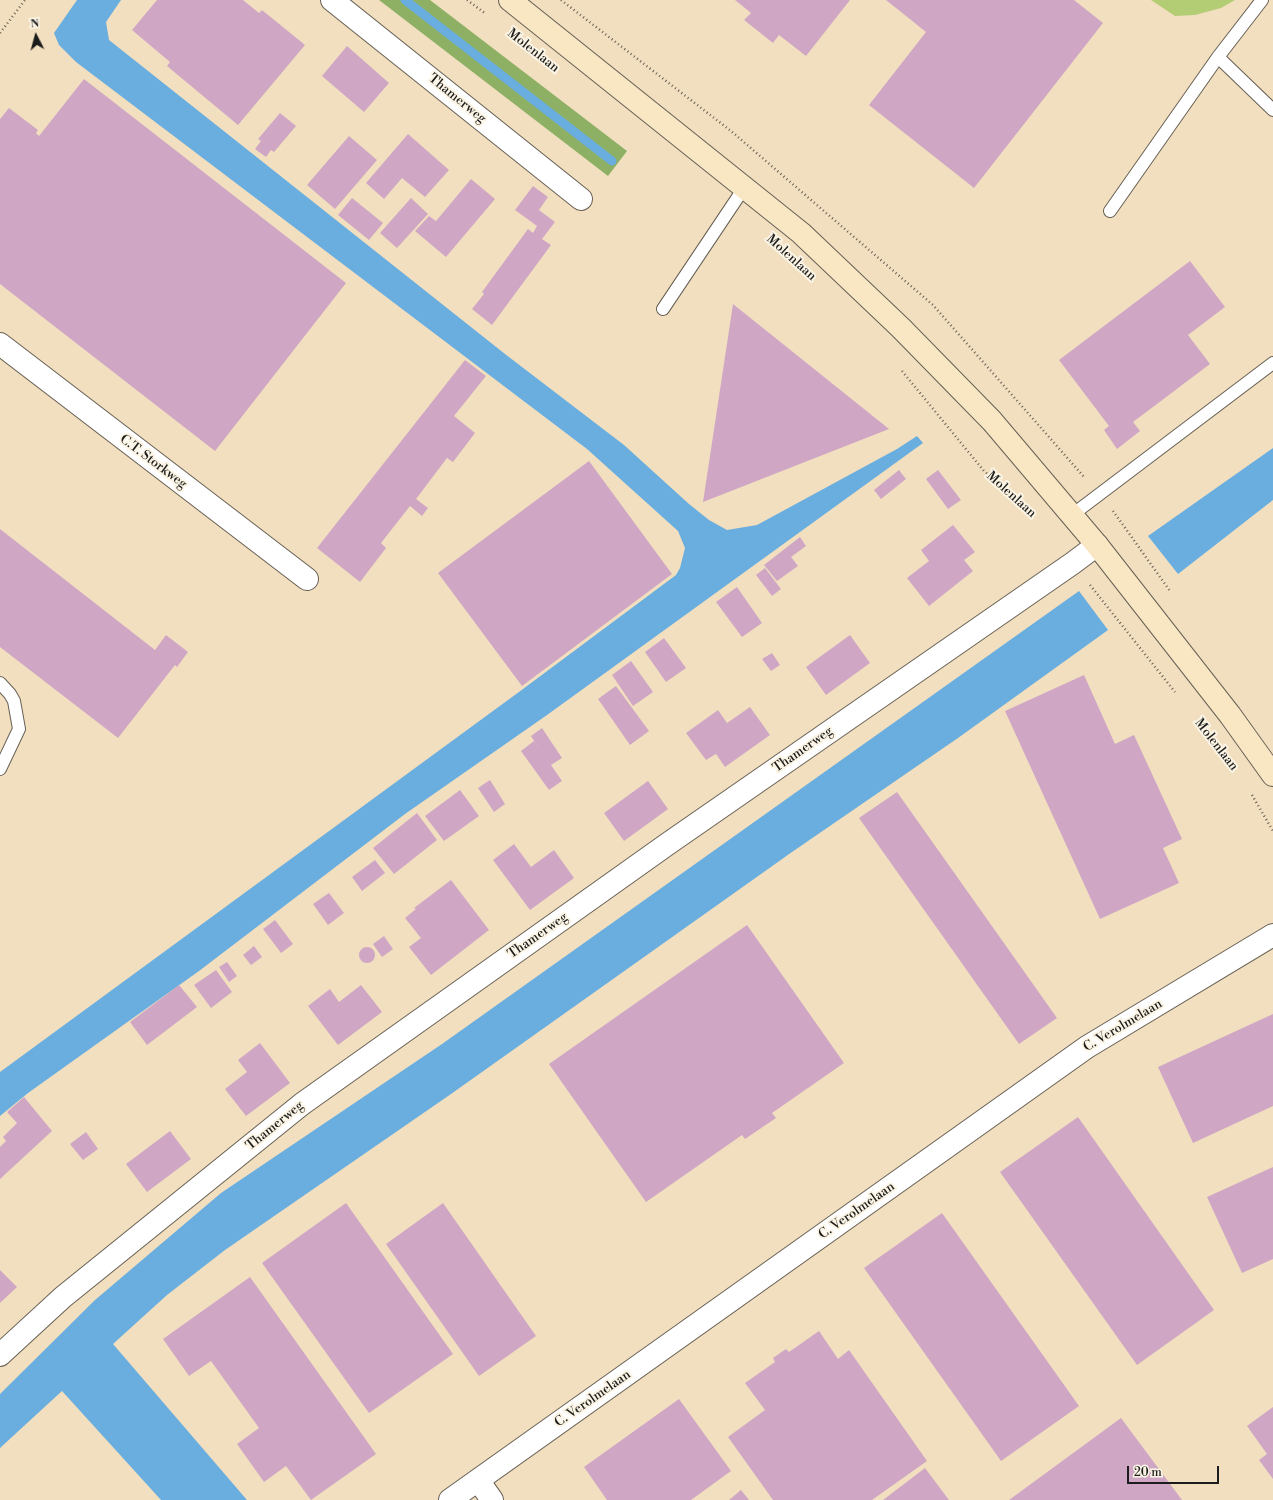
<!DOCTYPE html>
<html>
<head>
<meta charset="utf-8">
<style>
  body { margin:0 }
  #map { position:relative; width:1273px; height:1500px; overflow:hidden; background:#f2dfbf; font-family:"Libre Bodoni",serif }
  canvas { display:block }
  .north { position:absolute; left:16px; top:16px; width:40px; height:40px; -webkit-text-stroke:3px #fcf5e5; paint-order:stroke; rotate:354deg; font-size:11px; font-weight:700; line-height:16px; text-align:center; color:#1c1c1c }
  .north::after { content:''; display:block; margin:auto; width:14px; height:18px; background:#1c1c1c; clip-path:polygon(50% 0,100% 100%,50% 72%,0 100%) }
  .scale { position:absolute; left:1127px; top:1466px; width:92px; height:18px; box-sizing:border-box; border:2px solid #1c1c1c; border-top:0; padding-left:5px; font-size:12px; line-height:14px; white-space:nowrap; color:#1c1c1c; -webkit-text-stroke:3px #fcf5e5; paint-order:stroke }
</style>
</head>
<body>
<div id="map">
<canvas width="1273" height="1500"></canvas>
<div class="north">N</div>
<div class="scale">20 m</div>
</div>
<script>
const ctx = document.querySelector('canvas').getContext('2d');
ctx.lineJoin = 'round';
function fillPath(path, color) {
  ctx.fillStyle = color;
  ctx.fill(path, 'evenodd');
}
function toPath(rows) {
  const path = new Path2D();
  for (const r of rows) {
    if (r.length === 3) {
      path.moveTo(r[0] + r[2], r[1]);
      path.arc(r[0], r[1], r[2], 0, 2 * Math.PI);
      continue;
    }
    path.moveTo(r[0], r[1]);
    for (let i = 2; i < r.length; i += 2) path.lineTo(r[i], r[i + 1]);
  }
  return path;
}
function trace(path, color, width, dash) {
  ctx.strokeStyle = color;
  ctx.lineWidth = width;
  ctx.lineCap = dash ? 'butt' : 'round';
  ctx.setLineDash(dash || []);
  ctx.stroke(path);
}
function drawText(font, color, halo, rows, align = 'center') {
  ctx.font = font + ' "Libre Bodoni",serif';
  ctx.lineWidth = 4;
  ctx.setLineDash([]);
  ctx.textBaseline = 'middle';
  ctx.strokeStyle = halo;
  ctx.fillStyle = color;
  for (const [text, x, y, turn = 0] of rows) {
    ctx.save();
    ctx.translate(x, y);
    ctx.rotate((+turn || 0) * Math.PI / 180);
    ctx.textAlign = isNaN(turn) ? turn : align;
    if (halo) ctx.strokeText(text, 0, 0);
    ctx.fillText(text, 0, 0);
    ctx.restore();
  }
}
fillPath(toPath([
  [1151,0,1235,0,1221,8,1195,15,1175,16]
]), '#b2cd73');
fillPath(toPath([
  [379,0,430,0,627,151,608,176]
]), '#8db065');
fillPath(toPath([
  [77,0,121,0,106,22,109,40,505,354,624,445,689,504,709,520,727,530,757,525,897,449,917,436,923,443,547,715,405,814,199,971,28,1093,0,1116,0,1072,523,689,676,575,680,568,685,548,678,531,587,449,76,62,59,45,54,33],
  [1273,448,1273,500,1178,574,1148,536],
  [1079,591,1108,630,958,738,792,852,451,1094,225,1250,167,1295,113,1344,247,1500,161,1500,62,1391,0,1448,0,1394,95,1300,221,1193,442,1044]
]), '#69aedf');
trace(toPath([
  [405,0,612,161]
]), '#69aedf', 9);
fillPath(toPath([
  [157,0,243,0,259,13,262,10,305,45,238,125,167,66,170,62,132,30],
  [735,0,850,0,806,56,779,35,773,43,744,20,751,13],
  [886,0,1074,0,1103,23,974,188,869,105,926,32],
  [347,46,389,83,364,112,322,76],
  [84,79,346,283,215,451,0,284,0,119,9,108,38,130,36,133,39,136],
  [280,113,296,126,274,152,271,150,266,157,255,149,261,141,258,139],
  [408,134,449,170,425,197,402,178,384,199,366,183],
  [349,136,377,160,335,209,307,185],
  [471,179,495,199,446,257,415,231,429,216,436,221],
  [533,186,548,197,539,210,555,222,542,239,551,245,492,325,472,309,484,294,482,292,528,229,533,233,537,226,515,210],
  [352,198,383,223,369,240,338,215],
  [411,198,428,214,397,248,380,233],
  [1190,261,1225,307,1188,335,1210,364,1133,422,1140,431,1117,449,1104,430,1109,426,1059,360],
  [733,304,889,429,703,502],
  [465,360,486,376,454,416,475,433,453,462,447,458,416,499,428,508,422,516,410,506,381,543,386,548,360,582,317,548],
  [589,461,672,574,522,686,438,573],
  [899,470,906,479,881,499,874,490],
  [938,470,961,500,948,509,926,479],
  [953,525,975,552,964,560,973,571,929,606,907,578,929,561,921,550],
  [0,529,155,650,166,635,188,652,177,667,175,665,118,738,0,647],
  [800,537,806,546,791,557,798,566,777,581,764,565],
  [765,568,781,589,772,596,756,575],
  [737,587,762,623,742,637,716,602],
  [850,635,870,663,826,695,806,667],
  [664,638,686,668,666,682,645,652],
  [772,653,780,665,771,671,762,659],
  [631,661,653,692,633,706,612,675],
  [1084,675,1115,744,1134,735,1182,839,1163,848,1179,883,1100,919,1005,711],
  [616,686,649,731,630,745,598,699],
  [750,707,770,735,725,767,716,754,706,760,686,733,718,710,727,723],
  [542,728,562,758,551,765,562,781,549,790,521,751,534,741,540,750,531,736],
  [490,780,505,804,494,812,478,788],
  [648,781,668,809,624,841,604,813],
  [460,790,479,816,444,841,425,816],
  [897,792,1057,1018,1019,1044,859,818],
  [417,813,437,840,394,874,373,848],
  [514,844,531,867,554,850,574,878,530,910,493,860],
  [375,860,385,873,362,891,352,877],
  [451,880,489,930,431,975,409,947,421,938,405,918,416,909,414,908],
  [329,893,344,913,328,925,313,904],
  [275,920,293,944,281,953,263,929],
  [747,925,844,1063,772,1113,776,1118,745,1139,742,1135,646,1202,549,1064],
  [384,936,393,949,382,957,373,944],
  [254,946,262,957,251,965,243,955],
  [367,955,8],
  [227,962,237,976,229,982,219,967],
  [216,970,232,992,211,1008,194,985],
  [179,985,197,1007,147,1045,130,1022],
  [361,985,382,1012,338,1045,308,1006,330,989,339,1002],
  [1273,1014,1273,1106,1193,1143,1158,1067],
  [260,1043,290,1083,246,1116,225,1089,247,1072,238,1060],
  [24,1097,52,1131,0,1179,0,1147,6,1141,3,1137,17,1123,7,1112],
  [1078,1117,1214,1310,1137,1365,1000,1172],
  [170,1131,191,1159,147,1192,126,1164],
  [86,1132,98,1149,83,1160,70,1144],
  [1273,1167,1273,1259,1242,1273,1207,1197],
  [346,1203,453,1354,369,1413,262,1263],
  [443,1203,536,1336,479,1376,386,1244],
  [942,1213,1079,1406,1001,1461,864,1268],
  [0,1270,17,1287,0,1303],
  [250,1277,376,1454,311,1500,286,1466,264,1482,237,1444,259,1428,211,1361,189,1376,163,1339],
  [819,1331,838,1359,849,1350,927,1461,872,1500,773,1500,728,1437,765,1410,745,1383,775,1362,773,1358,786,1349,789,1352],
  [679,1399,731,1471,691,1500,607,1500,584,1467],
  [1273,1407,1273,1479,1259,1460,1267,1454,1247,1426],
  [1121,1418,1182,1500,1009,1500],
  [925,1468,949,1500,883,1500],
  [741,1490,749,1500,729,1500]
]), '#cfa7c5');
const lane = toPath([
  [1218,57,1273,110],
  [1110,211,1218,57,1262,0],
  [663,309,744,188],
  [1072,515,1273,363],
  [0,683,10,694,14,701,19,729,0,769]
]);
const street = toPath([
  [332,0,581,199],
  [0,344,307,579],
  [0,1355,63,1297,302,1104,669,843,1073,563,1097,545],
  [478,1480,492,1500],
  [450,1500,1087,1047,1273,935]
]);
const secondary = toPath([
  [510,0,801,233,901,328,992,421,1097,545,1230,715,1273,775]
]);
trace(lane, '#676055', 14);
trace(street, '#676055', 24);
trace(secondary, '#676055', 24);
trace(toPath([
  [467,0,486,14],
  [561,0,731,131,933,305,1085,478],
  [0,33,25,0],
  [902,371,984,471,1025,505],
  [1113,511,1170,591],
  [1090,585,1175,692],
  [1252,795,1273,831]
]), '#676055', 2.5, [1, 3]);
trace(lane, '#fff', 12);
trace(street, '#fff', 22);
trace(secondary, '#f9e7c3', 22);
drawText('13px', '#1c1c1c', '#fcf5e5', [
  ["Molenlaan",533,51,38],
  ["Thamerweg",457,99,39],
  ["Molenlaan",791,258,42],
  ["C.T. Storkweg",153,462,37],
  ["Molenlaan",1011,495,42],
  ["Molenlaan",1216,745,52],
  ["Thamerweg",803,750,-35],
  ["Thamerweg",538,936,-35],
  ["C. Verolmelaan",1123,1026,-31],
  ["Thamerweg",275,1126,-39],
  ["C. Verolmelaan",857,1211,-35],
  ["C. Verolmelaan",593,1399,-35]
]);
</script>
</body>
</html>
